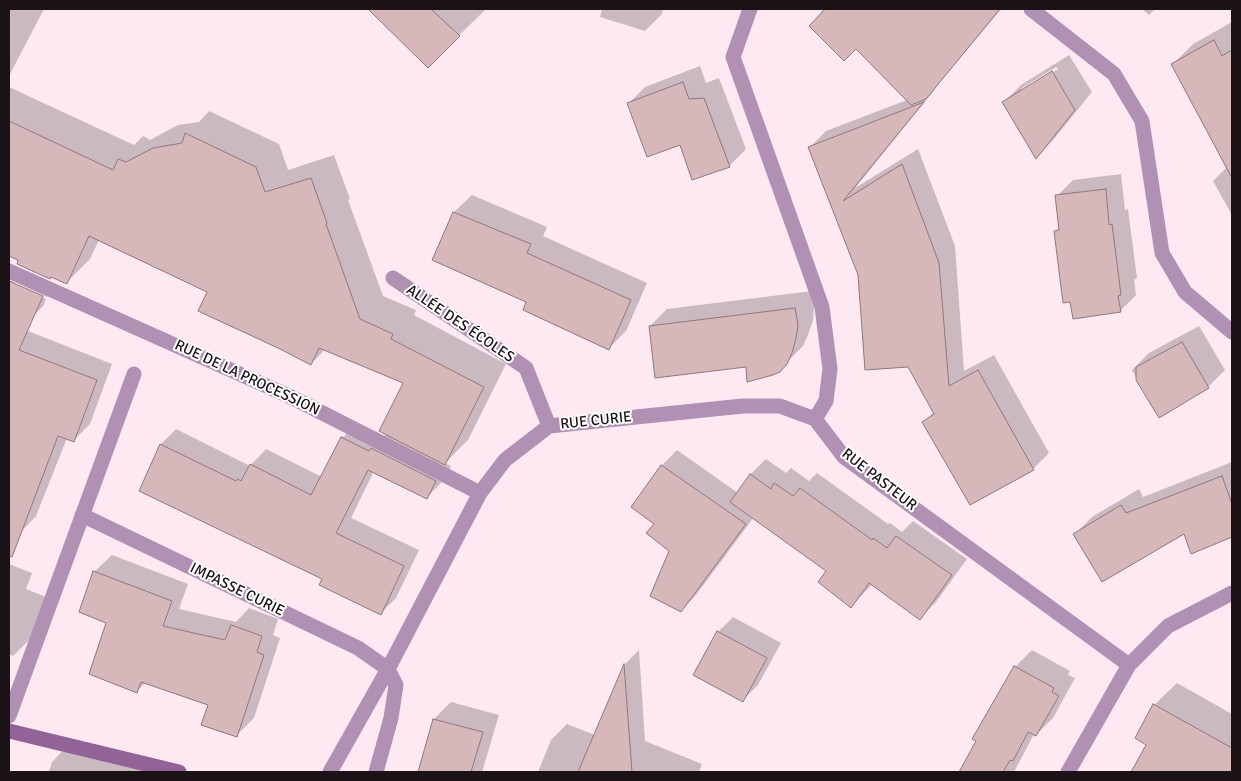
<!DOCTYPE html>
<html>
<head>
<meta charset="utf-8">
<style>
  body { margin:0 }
  #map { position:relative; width:1241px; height:781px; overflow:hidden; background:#fee8f2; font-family:Signika,sans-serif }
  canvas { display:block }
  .frame { position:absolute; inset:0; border:10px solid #1b1217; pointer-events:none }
</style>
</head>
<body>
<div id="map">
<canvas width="1241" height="781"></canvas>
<div class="frame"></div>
</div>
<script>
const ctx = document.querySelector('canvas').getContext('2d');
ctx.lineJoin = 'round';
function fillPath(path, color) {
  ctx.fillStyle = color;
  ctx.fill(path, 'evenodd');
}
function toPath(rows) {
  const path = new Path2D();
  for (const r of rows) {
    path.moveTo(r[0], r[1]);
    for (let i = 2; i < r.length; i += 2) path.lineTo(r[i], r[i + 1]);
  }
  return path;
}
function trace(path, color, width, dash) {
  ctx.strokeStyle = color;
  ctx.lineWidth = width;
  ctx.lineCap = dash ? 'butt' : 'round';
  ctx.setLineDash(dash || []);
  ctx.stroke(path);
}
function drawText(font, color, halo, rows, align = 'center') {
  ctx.font = font + ' Signika,sans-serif';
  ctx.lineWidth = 4;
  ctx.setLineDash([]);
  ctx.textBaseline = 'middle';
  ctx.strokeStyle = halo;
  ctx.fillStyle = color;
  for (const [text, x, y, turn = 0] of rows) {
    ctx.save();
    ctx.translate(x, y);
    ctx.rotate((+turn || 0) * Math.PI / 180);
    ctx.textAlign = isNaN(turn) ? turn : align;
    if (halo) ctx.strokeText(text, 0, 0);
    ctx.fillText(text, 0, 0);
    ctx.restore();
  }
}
fillPath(toPath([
  [9,9,44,9,9,76],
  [369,9,486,9,428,66],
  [602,9,663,9,662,14,645,31,600,17],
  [824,9,1001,9,934,89,936,88,855,188,918,149,955,246,964,371,994,355,1049,453,1033,469,924,422,934,412,859,274,810,147,826,131,907,100,821,12],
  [1142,9,1155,9,1149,15],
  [1232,22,1232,215,1213,181,1226,168,1211,138,1172,65,1193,44],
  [1069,55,1092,92,1053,140,1037,157,1004,102,1021,85],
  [1056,67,1058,69,1022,91,1022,88],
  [700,66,706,83,719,78,746,149,729,166,681,144,628,104,645,87],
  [9,87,134,145,143,136,150,140,178,125,199,122,209,111,279,144,288,170,334,155,350,199,348,200,383,296,416,310,414,315,506,364,468,440,445,463,451,466,442,482,427,497,374,471,351,518,419,550,396,598,380,614,324,578,140,490,161,444,176,429,250,466,266,449,322,477,342,438,357,423,384,436,387,434,404,382,325,349,311,364,209,291,99,240,90,259,67,282,9,255],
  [1121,174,1125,210,1128,209,1137,278,1134,280,1136,295,1120,311,1056,231,1060,227,1057,196,1073,180],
  [472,195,547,227,543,236,647,283,626,331,609,348,528,301,434,259,454,212],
  [19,273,51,288,47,297,13,281,13,284,46,299,43,306,34,315,9,305,9,286,10,282],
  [812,291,814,307,813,320,808,335,803,346,779,370,747,366,650,326,667,309],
  [1199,326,1225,370,1208,387,1159,416,1132,370,1149,353],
  [28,331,112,364,90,424,74,440,67,438,36,516,20,533,9,528,9,354,11,348],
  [677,450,738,493,750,475,766,459,786,473,791,468,809,481,817,473,888,524,890,523,902,532,913,521,967,559,936,602,920,618,872,584,867,590,851,606,828,571,754,517,696,595,681,611,671,550,656,523,633,507,662,465],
  [1232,462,1232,536,1192,552,1184,533,1075,534,1092,517,1139,489,1143,497],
  [112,555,188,584,179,609,236,622,249,608,278,619,273,635,280,638,254,718,237,735,210,704,146,682,137,691,108,622,94,572],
  [9,564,32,573,26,589,46,597,30,639,13,656,9,654],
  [733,617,781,643,758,685,743,700,718,632],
  [639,650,645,741,702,764,699,772,538,772,551,740,567,724,595,735,625,664],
  [1032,650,1070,671,1068,675,1075,678,1053,718,1036,735,1034,734,1014,772,1015,772,967,772,1015,667],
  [1177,683,1232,714,1232,772,1132,772,1148,744,1136,738,1154,705],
  [451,702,499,715,482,772,419,772,434,719],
  [74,739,184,772,49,772,52,762]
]), '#0003');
const building = toPath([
  [368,9,431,9,460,36,428,68,368,9],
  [825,9,1000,9,926,99,911,105,856,49,844,61,809,26,825,9],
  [1214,40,1222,56,1232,50,1232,178,1171,64,1214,40],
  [1052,71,1075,110,1036,159,1002,102,1052,71],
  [683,82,689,99,704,98,730,167,692,180,680,145,647,157,627,103,683,82],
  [924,102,843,201,902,164,939,263,949,386,978,370,1034,470,970,505,922,422,934,414,908,367,865,370,858,275,808,147,924,102],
  [9,121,113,170,118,159,126,162,153,148,182,143,185,133,256,167,265,192,311,178,327,223,326,224,360,319,393,334,391,339,484,387,445,465,379,431,403,383,319,348,311,365,278,348,198,311,207,292,89,236,67,284,51,277,50,279,17,264,18,260,9,256,9,121],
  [1106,189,1109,225,1112,224,1121,295,1118,296,1121,312,1073,319,1070,302,1063,303,1054,231,1059,230,1055,195,1106,189],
  [453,212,531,244,527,253,631,300,609,350,523,310,526,302,432,260,453,212],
  [9,281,43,296,19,350,97,380,74,442,58,436,12,557,9,556,9,281],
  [795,308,798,325,796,338,792,353,787,364,780,372,773,375,747,382,746,367,655,378,649,326,795,308],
  [1182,342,1209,388,1159,418,1136,380,1136,367,1182,342],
  [341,437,369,451,371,448,436,481,427,499,368,470,336,533,404,566,381,615,319,585,322,579,139,491,160,444,236,481,238,479,241,481,250,464,311,495,341,437],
  [661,465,746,524,681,612,650,596,669,551,646,533,654,524,631,507,661,465],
  [750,474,771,489,774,483,793,496,800,488,872,540,873,538,887,548,896,536,952,575,920,620,869,583,851,608,818,582,826,571,730,502,750,474],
  [1222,476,1232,504,1232,537,1191,554,1184,534,1102,582,1073,534,1121,505,1126,513,1222,476],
  [93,571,172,601,163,626,225,640,231,625,262,636,257,652,264,655,237,737,201,725,208,705,141,682,137,693,89,674,106,623,79,612,93,571],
  [717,631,767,658,743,702,693,675,717,631],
  [624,664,632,772,578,772,624,664],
  [1014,666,1054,688,1052,692,1059,696,1036,736,1028,732,1013,761,1010,760,1003,772,959,772,976,741,972,739,1014,666],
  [1153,704,1232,748,1232,772,1131,772,1146,745,1135,738,1153,704],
  [433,719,483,732,471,772,418,772,433,719]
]);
fillPath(building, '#d6b8bb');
trace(building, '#917679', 1);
trace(toPath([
  [750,9,733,57,822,307,830,369,826,401,815,419],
  [1031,9,1114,74,1142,121,1162,253,1185,292,1232,332],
  [9,271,289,396,480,493],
  [393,278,526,368,549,426],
  [815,419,844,457,1129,665],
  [82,515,358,648,388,669,396,685,391,718,376,772],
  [9,716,134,374],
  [330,772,388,669,480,493,505,460,549,426,743,406,780,406,815,419],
  [1068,772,1129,665,1168,626,1232,593]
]), '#b191b3', 15);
trace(toPath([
  [9,731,179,772]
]), '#916396', 15);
drawText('15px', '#1b1217', '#fff', [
  ["ALLÉE DES ÉCOLES",460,324,34],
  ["RUE DE LA PROCESSION",247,378,25],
  ["RUE CURIE",596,421,-6],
  ["RUE PASTEUR",879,480,38],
  ["IMPASSE CURIE",237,590,26]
]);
</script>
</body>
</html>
